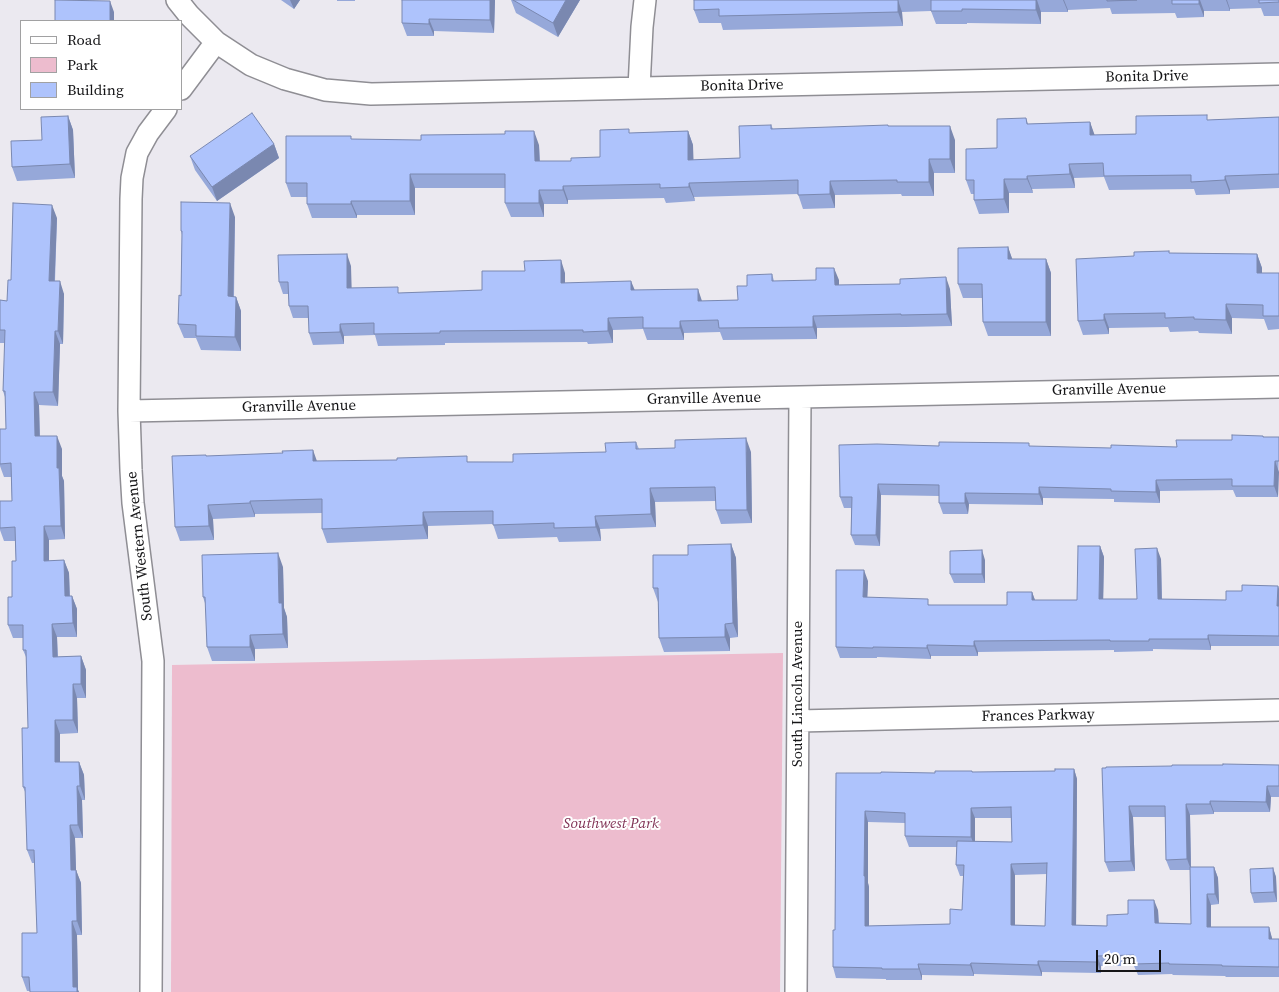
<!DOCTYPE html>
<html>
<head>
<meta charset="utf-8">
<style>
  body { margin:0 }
  #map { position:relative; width:1279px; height:992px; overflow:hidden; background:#ebe9f0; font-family:"Source Serif 4",serif }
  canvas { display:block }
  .legend { position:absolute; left:20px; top:20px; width:162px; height:90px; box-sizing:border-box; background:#fff; border:1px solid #a1a1a2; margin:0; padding:6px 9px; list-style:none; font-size:15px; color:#151517 }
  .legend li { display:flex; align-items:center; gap:10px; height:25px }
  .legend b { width:25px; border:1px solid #a1a1a2 }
  .scale { position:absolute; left:1096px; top:950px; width:65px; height:22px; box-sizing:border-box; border:2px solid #151517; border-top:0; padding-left:6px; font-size:15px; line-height:18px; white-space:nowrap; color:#151517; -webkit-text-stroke:4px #fff; paint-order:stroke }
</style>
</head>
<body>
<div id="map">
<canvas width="1279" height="992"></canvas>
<ul class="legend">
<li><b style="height:6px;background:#fff"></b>Road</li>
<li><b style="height:14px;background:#edbcce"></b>Park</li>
<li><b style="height:14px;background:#aec3fc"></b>Building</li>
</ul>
<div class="scale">20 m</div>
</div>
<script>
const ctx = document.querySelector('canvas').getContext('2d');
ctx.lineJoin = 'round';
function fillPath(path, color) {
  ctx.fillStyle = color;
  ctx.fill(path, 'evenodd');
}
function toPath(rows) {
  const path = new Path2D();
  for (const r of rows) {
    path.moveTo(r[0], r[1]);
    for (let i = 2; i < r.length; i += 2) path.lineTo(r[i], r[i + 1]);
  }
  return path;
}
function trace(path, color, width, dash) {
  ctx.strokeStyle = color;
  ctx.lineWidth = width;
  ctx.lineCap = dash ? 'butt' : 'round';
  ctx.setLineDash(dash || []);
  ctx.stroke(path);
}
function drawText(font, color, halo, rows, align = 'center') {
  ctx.font = font + ' "Source Serif 4",serif';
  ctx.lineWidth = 4;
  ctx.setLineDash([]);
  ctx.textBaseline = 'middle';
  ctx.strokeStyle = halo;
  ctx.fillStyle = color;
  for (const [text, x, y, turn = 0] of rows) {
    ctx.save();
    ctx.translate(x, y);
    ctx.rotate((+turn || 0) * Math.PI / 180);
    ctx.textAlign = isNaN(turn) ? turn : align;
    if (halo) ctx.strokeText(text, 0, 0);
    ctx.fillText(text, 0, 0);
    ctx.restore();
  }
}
fillPath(toPath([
  [783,653,780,992,171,992,172,665]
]), '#edbcce');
const street = toPath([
  [177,0,189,15,216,42,181,89],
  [216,42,251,65,285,79,325,90,371,94,1279,74],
  [639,88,642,27,645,0],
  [129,411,1279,387],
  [798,721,1279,710],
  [151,992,153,661,133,503,131,470,129,411,131,199,132,178,137,153,148,133,166,109],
  [796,992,800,397]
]);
trace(street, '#8f8e94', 24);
trace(street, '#fff', 21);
fillPath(toPath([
  [281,0,300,0,294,9],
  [337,0,355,0,355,1,337,1],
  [402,0,495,0,494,33,434,31,434,36,407,36,402,23],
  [511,0,580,0,558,37,516,13],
  [694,0,1279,0,1279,16,1264,16,1261,8,1230,9,1230,11,1204,11,1204,17,1177,18,1175,13,1112,14,1110,8,1068,10,1068,12,1041,12,1041,24,967,23,967,24,936,24,931,11,902,12,903,26,723,30,721,23,699,23,694,10],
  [68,116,73,130,75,178,17,181,12,167],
  [1279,117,1279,188,1230,190,1230,194,1196,195,1194,189,1109,190,1104,177,1074,178,1075,188,1032,189,1033,193,1009,193,1009,213,979,214,974,200,974,194,971,194,966,180,1026,118,1028,124,1090,122,1094,135,1136,134,1209,120],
  [771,125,773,129,889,126,955,140,955,173,934,173,934,196,902,196,901,194,835,195,835,208,803,209,798,194,694,197,695,201,666,203,664,198,568,200,568,204,544,204,544,217,511,217,505,203,505,188,415,188,415,215,357,215,357,218,312,218,307,204,307,197,291,197,286,183,353,139,539,145,540,161,571,161,600,157,631,133,688,131,693,145,693,160,740,158],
  [274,144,279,158,217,201,195,170,190,156],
  [235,217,234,297,236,297,241,311,241,351,201,350,196,338,184,338,178,324,181,296,182,235,181,231],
  [57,218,55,281,64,294,63,344,60,344,58,406,39,405,40,436,62,449,62,476,64,481,65,539,49,540,49,561,64,560,69,573,70,596,72,596,77,609,77,637,57,637,58,657,81,656,86,670,86,698,77,698,78,733,60,734,60,762,79,762,84,775,85,800,82,800,83,838,75,838,76,870,81,883,82,935,77,935,78,990,79,992,30,992,30,991,27,991,22,977,37,933,35,863,32,863,27,850,26,794,23,787,28,728,26,657,23,650,23,638,13,638,8,625,12,597,16,561,15,541,4,541,0,530,0,501,12,501,11,477,4,477,0,466,0,429,6,429,5,397,3,391,5,343,0,343,0,300,7,301,11,280],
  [1008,247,1012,259,1046,259,1051,273,1051,336,988,336,983,322,982,298,963,298,958,284],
  [1170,253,1257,254,1262,268,1262,273,1279,273,1279,329,1268,330,1264,319,1232,318,1232,334,1199,333,1198,331,1170,332,1168,327,1109,328,1109,334,1083,335,1078,321,1134,256],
  [351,266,351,288,400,293,482,290,565,273,565,283,634,290,702,301,738,300,747,286,772,274,774,281,839,280,839,285,950,289,952,326,906,327,905,327,817,328,817,339,723,340,720,332,684,333,684,340,647,340,643,329,613,330,613,343,588,344,587,342,445,343,445,345,378,346,375,335,344,336,344,344,313,345,309,333,309,318,293,318,289,306,288,294,283,294,279,282],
  [1263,436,1264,437,1279,437,1278,497,1236,497,1233,490,1160,491,1160,503,1114,502,1114,499,1043,498,1043,505,969,504,968,514,943,514,939,503,939,496,881,495,880,546,855,545,851,535,851,508,844,508,840,497,939,446,1111,448,1177,447],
  [636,442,639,449,751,452,752,523,721,524,716,510,716,501,655,502,656,527,600,529,601,541,559,542,557,537,498,539,493,524,428,526,428,539,327,543,322,529,322,513,255,514,255,517,213,519,214,540,180,541,175,527,206,456,317,461,513,462,606,452],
  [731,544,736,558,738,637,730,638,730,651,664,652,659,638,658,602,653,588,688,555],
  [1100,546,1104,557,1103,599,1137,599,1161,559,1162,599,1226,600,1242,591,1278,586,1279,589,1279,646,1211,646,1211,650,1153,649,1153,651,1114,652,1114,650,978,652,978,656,931,656,931,659,877,657,877,658,840,658,836,647,868,581,867,597,931,605,1007,605,1032,592,1035,600,1077,600],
  [985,560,985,583,954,583,950,574],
  [283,567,284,608,287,617,288,648,255,649,255,661,212,661,207,647,206,606,203,597],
  [1279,765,1279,797,1271,797,1270,812,1214,812,1214,814,1190,815,1191,867,1214,867,1218,878,1219,904,1211,905,1211,927,1269,927,1272,939,1279,939,1279,977,1226,977,1225,976,1173,975,1172,974,1138,975,1134,966,1101,966,1101,973,1042,972,1042,976,974,974,974,976,922,975,922,980,886,980,886,979,836,978,833,967,835,930,836,773,935,773,1055,771,1074,769,1077,779,1076,925,1107,926,1128,914,1158,910,1159,923,1191,924,1190,870,1170,870,1166,860,1165,817,1133,817,1135,871,1109,872,1105,862,1102,768],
  [975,818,1011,818,1012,842,975,841],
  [868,822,905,823,905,836,909,847,957,847,956,865,960,876,963,876,962,910,950,924,869,926,869,887,868,883],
  [1047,874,1045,926,1015,925,1015,875],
  [1273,868,1276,877,1277,902,1254,903,1251,893]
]), '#96a8d9');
fillPath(toPath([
  [290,0,300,0,294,9],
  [490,0,495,0,494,33,490,20],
  [566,0,580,0,558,37,553,23],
  [898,0,902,12,903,26,898,12],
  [1036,0,1037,0,1041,12,1041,24,1036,10],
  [1063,0,1064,0,1068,10,1068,12],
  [1199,0,1200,0,1204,11,1204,17,1199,4],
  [1226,0,1227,0,1230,9,1230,11],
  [110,1,114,12,114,21,110,21],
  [429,19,434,31,434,36,429,24],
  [68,116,73,130,75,178,70,164],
  [1090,122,1095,136,1090,135],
  [950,126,955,140,955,173,950,159],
  [534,131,539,145,540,175,535,161],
  [688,131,693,145,694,174,688,160],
  [274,144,279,158,217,201,212,187],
  [929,159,934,173,934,196,929,182],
  [1069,164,1074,178,1075,188,1070,174],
  [410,174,415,188,415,215,410,201],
  [1027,176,1032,189,1033,193,1027,179],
  [1225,176,1230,190,1230,194,1225,180],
  [1004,179,1009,193,1009,213,1004,199],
  [830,181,835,195,835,208,830,194],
  [689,183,694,197,695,201,689,187],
  [563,186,568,200,568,204,563,190],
  [539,190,544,204,544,217,539,203],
  [351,201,357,215,357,218,351,204],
  [230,203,235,217,233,310,228,296],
  [52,205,57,218,54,294,49,281],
  [1008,247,1013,261,1008,259],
  [347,254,351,266,352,300,347,288],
  [1257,254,1262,268,1262,287,1257,273],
  [1046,259,1051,273,1051,336,1046,322],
  [561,260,565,273,565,295,561,283],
  [834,268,839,280,839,297,835,285],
  [946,277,950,289,952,326,947,314],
  [60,281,64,294,63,344,58,331],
  [631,281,636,293,631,290],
  [698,289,702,301,698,301],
  [236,297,241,311,241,351,235,337],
  [1226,304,1232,318,1232,334,1226,320],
  [1104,314,1109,328,1109,334,1104,320],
  [813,316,817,328,817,339,813,327],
  [608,318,613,330,613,343,608,331],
  [680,321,684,333,684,340,680,328],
  [340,324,344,336,344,344,340,332],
  [55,331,60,344,58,406,53,392],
  [34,392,39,405,40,450,35,436],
  [57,436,62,449,62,476,64,481,65,539,61,526,57,468],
  [746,438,751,452,752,523,747,510],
  [313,450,318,464,313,461],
  [1275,461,1279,472,1278,497,1274,486],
  [1156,480,1160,491,1160,503,1156,492],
  [878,484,881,495,880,546,876,535],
  [1039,487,1043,498,1043,505,1039,494],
  [650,488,655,502,656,527,651,514],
  [965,493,969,504,968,514,965,503],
  [250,501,255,514,255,517,250,503],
  [208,505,213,519,214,540,209,526],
  [423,512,428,526,428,539,423,525],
  [595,516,600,529,601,541,596,527],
  [44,526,49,540,49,574,44,561],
  [731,544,736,558,738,637,733,623],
  [1100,546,1104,557,1103,610,1099,599],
  [1157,548,1161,559,1162,610,1158,599],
  [982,550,985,560,985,583,982,574],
  [278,553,283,567,284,608,287,617,288,648,283,634,279,603],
  [64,560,69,573,70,609,65,596],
  [864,570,868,581,867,607,863,597],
  [1278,586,1279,589,1279,611,1277,606],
  [1032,592,1036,603,1032,600],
  [72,596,77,609,77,637,73,623],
  [52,624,57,637,58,670,53,657],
  [725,624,730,638,730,651,725,637],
  [250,635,255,649,255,661,250,647],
  [1208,635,1211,646,1211,650,1208,639],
  [974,641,978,652,978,656,974,646],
  [927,645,931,656,931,659,927,648],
  [81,656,86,670,86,698,81,684],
  [73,684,77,698,78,733,73,720],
  [55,720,60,734,60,776,55,762],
  [79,762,84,775,85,800,80,786],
  [1074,769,1077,779,1076,936,1072,925],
  [77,786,82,800,83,838,78,825],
  [1267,786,1271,797,1270,812,1266,802],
  [1210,801,1214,812,1214,814,1210,804],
  [1186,804,1190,815,1191,870,1187,859],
  [1129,806,1133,817,1135,871,1131,861],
  [971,808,975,818,975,848,971,837],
  [865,811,868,822,868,883,869,887,869,937,865,926,864,876],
  [70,825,75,838,76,870,81,883,82,935,77,921,71,870],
  [1011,864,1015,875,1015,936,1011,925],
  [1214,867,1218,878,1219,904,1215,894],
  [1273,868,1276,877,1277,902,1274,892],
  [1207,894,1211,905,1211,938,1207,927],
  [1154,900,1158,910,1159,934,1155,923],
  [72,921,77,935,78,990,79,992,75,992,73,987],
  [1269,927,1272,938,1272,950,1269,939],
  [1097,956,1101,966,1101,973,1097,962],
  [1038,961,1042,972,1042,976,1038,965],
  [971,963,974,974,974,976,970,965],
  [918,964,922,975,922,980,919,969]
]), '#7a88b0');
const building = toPath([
  [55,0,110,1,110,21,55,21,55,0],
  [402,0,490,0,490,20,429,19,429,24,402,23,402,0],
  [513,0,566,0,553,23,513,0],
  [694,0,898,0,898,12,719,16,719,9,694,10,694,0],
  [931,0,1036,0,1036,10,962,9,962,11,931,11,931,0],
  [1107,0,1137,0,1107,1,1107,0],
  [1172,0,1199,0,1199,4,1172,4,1172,0],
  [1259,0,1279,0,1279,2,1259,3,1259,0],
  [252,113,274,144,212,187,190,156,252,113],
  [1207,115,1207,120,1279,117,1279,174,1225,176,1225,180,1191,182,1191,175,1104,176,1103,163,1069,164,1070,174,1027,176,1027,179,1004,179,1004,199,974,200,974,180,966,180,966,149,997,148,997,119,1026,118,1027,124,1090,122,1090,135,1136,134,1136,116,1207,115],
  [68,116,70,164,12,167,11,141,42,140,41,117,68,116],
  [771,125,771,129,888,125,888,126,950,126,950,159,929,159,929,182,897,182,897,180,830,181,830,194,798,195,798,180,689,183,689,187,660,188,660,184,563,186,563,190,539,190,539,203,505,203,505,174,410,174,410,201,351,201,351,204,307,204,307,183,286,183,286,136,351,136,351,139,421,140,421,135,505,134,505,131,534,131,535,161,571,161,571,158,600,157,600,130,629,129,629,133,688,131,688,160,740,158,739,126,771,125],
  [181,202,230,203,228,296,236,297,235,337,196,336,196,325,178,324,179,295,181,296,182,231,181,231,181,202],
  [13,203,52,205,49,281,60,281,58,331,55,331,53,392,34,392,35,436,57,436,57,468,59,468,61,526,44,526,44,561,64,560,65,596,72,596,73,623,52,624,53,657,81,656,81,684,73,684,73,720,55,720,55,762,79,762,80,786,77,786,78,825,70,825,71,870,76,870,77,921,72,921,73,987,77,987,77,992,30,992,29,977,22,977,22,933,37,933,34,850,27,850,25,787,23,787,22,728,28,728,26,650,23,650,23,625,8,625,8,597,12,597,12,561,16,561,15,527,0,528,0,501,12,501,11,463,0,464,0,429,6,429,5,391,3,391,5,330,0,330,0,300,7,301,8,280,11,280,13,203],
  [1008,247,1008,259,1046,259,1046,322,983,322,982,284,958,284,958,248,1008,247],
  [1169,251,1169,253,1257,254,1257,273,1279,273,1279,316,1263,316,1263,305,1226,304,1226,320,1194,319,1194,317,1165,318,1165,313,1104,314,1104,320,1078,321,1076,259,1134,256,1134,252,1169,251],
  [347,254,347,288,398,287,398,293,482,290,482,271,525,271,524,261,561,260,561,283,631,281,631,290,698,289,698,301,738,300,737,286,747,286,747,275,772,274,772,281,816,280,816,268,834,268,835,285,900,284,900,279,946,277,947,314,901,315,901,314,813,316,813,327,719,328,718,320,680,321,680,328,643,328,643,317,608,318,608,331,583,332,583,330,440,331,440,333,374,334,374,323,340,324,340,332,309,333,308,306,289,306,288,282,279,282,278,255,347,254],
  [1232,435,1263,436,1263,437,1279,437,1279,461,1275,461,1274,486,1232,486,1232,479,1156,480,1156,492,1111,491,1111,489,1039,487,1039,494,965,493,965,503,939,503,939,485,878,484,876,535,851,535,852,497,840,497,839,445,877,444,939,446,939,442,1029,443,1029,446,1111,448,1111,445,1177,447,1176,440,1232,440,1232,435],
  [746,438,747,510,716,510,715,487,650,488,651,514,595,516,596,527,554,528,554,523,493,525,493,511,423,512,423,525,322,529,322,499,250,501,250,503,208,505,209,526,175,527,172,456,206,455,206,456,283,453,282,451,313,450,313,461,397,460,397,458,467,456,467,462,513,462,513,454,606,452,605,443,636,442,636,449,675,448,675,440,746,438],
  [731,544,733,623,725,624,725,637,659,638,658,588,653,588,653,555,688,555,688,545,731,544],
  [1078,546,1100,546,1099,599,1137,599,1135,549,1157,548,1158,599,1226,600,1226,591,1242,591,1242,585,1278,586,1277,606,1279,606,1279,636,1208,635,1208,639,1149,639,1149,641,1110,641,1110,640,974,641,974,646,927,645,927,648,873,647,873,648,836,647,836,570,864,570,863,597,928,599,928,605,1007,605,1007,592,1032,592,1032,600,1077,600,1078,546],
  [982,550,982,574,950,574,950,551,982,550],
  [278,553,279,603,282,603,283,634,250,635,250,647,207,647,205,597,203,597,202,555,278,553],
  [1223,764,1279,765,1279,786,1267,786,1266,802,1210,801,1210,804,1186,804,1187,859,1166,860,1165,806,1129,806,1131,861,1105,862,1102,768,1106,768,1106,767,1172,766,1172,765,1223,765,1223,764],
  [1055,769,1074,769,1072,925,1107,926,1107,915,1128,914,1128,900,1154,900,1155,923,1191,924,1190,867,1214,867,1215,894,1207,894,1207,927,1269,927,1269,939,1279,939,1279,967,1222,966,1222,965,1169,964,1169,963,1134,964,1134,955,1097,956,1097,962,1038,961,1038,965,971,963,970,965,918,964,919,969,882,969,882,968,833,967,833,930,835,930,836,773,881,773,881,772,935,773,935,771,972,771,972,772,1055,771,1055,769],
  [1011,807,1012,842,957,841,956,865,964,865,962,910,950,909,950,924,865,926,865,876,864,876,865,811,905,813,905,836,971,837,971,808,1011,807],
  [1047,863,1045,926,1011,925,1011,864,1047,863],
  [1273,868,1274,892,1251,893,1250,869,1273,868]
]);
fillPath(building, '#aec3fc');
trace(building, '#7a88b0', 1);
drawText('15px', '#151517', '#fff', [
  ["Bonita Drive",1147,77,-1],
  ["Bonita Drive",742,86,-1],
  ["Granville Avenue",1109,390,-1],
  ["Granville Avenue",704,399,-1],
  ["Granville Avenue",299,407,-1],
  ["South Western Avenue",140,546,-96],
  ["South Lincoln Avenue",798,694,-90],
  ["Frances Parkway",1038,716,-1]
]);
drawText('italic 15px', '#823356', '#fff', [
  ["Southwest Park",611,824]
]);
</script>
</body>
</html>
